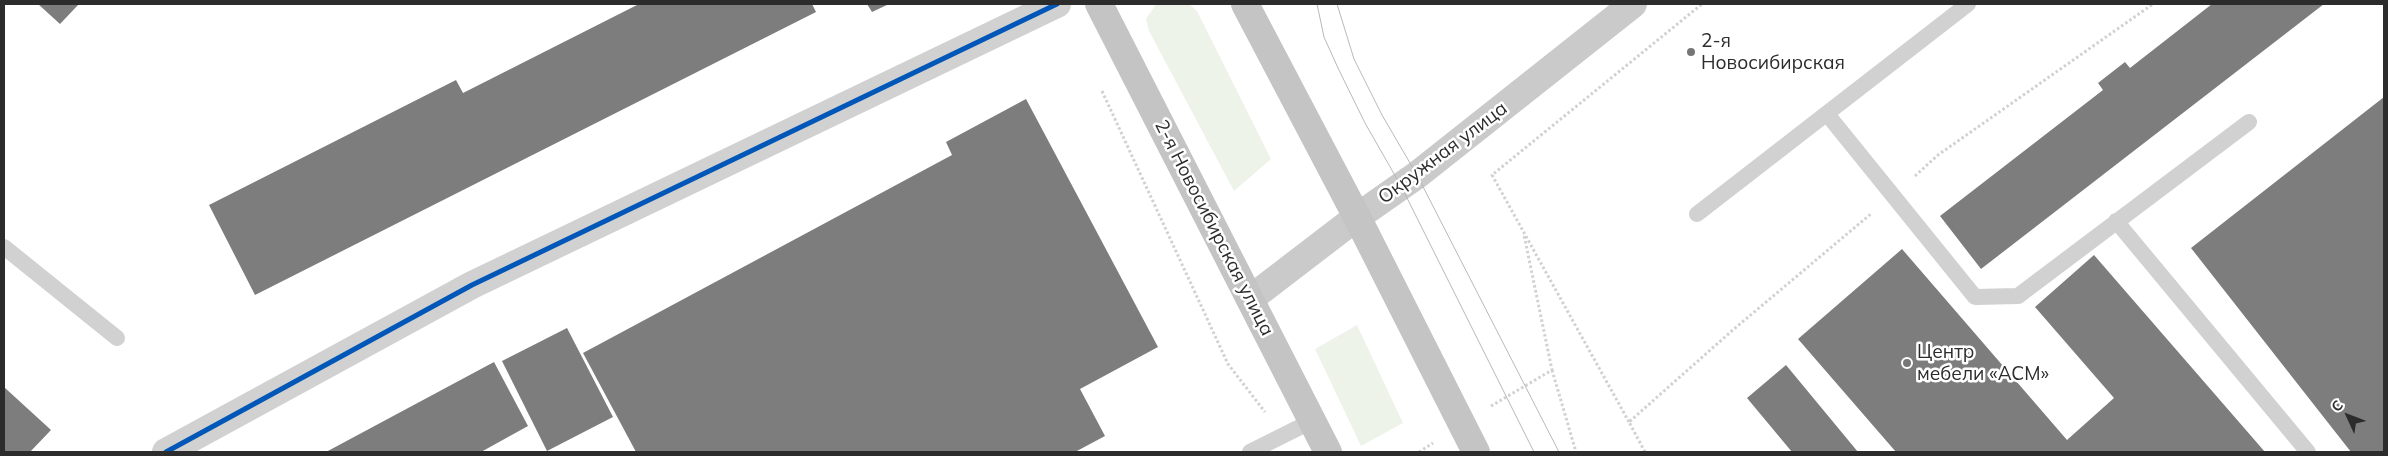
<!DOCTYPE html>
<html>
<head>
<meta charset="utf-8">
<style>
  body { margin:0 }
  #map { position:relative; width:2388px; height:456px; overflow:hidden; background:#fff; font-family:Mulish,sans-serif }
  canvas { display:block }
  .frame { position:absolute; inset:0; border:5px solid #2c2c2c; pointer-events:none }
  .north { position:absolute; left:2323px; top:391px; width:50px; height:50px; -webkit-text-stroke:4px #fff; paint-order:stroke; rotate:313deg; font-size:14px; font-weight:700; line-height:20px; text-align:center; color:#2c2c2c }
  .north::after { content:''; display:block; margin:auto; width:18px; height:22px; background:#2c2c2c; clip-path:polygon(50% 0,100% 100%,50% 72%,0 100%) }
</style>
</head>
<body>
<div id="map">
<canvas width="2388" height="456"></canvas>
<div class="frame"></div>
<div class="north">С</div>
</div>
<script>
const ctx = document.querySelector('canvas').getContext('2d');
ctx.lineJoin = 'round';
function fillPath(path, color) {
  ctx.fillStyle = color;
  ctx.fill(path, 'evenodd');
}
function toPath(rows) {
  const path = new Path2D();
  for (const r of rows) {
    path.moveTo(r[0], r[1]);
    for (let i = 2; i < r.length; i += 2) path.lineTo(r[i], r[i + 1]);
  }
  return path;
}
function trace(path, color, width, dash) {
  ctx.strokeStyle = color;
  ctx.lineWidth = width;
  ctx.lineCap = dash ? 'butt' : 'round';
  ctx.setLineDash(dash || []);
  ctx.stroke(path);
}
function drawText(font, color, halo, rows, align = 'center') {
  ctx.font = font + ' Mulish,sans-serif';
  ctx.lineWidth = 5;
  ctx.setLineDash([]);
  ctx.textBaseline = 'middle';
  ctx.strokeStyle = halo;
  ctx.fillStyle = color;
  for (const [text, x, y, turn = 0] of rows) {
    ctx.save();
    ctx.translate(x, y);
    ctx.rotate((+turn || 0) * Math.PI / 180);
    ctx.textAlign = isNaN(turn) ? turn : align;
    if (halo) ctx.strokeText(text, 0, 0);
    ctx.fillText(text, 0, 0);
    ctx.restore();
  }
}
fillPath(toPath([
  [1156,4,1189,4,1197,11,1271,159,1234,191,1149,31,1146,19],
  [1357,325,1403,423,1361,446,1315,349]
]), '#eef3ea');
fillPath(toPath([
  [38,4,79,4,60,24],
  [639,4,812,4,816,12,255,295,209,205,456,80,463,93],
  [867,4,889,4,872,12],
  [2212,4,2324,4,1981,269,1940,216,2103,90,2098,83,2125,62,2130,68],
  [2384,97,2384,452,2351,452,2191,248],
  [1026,99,1158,347,1080,389,1105,436,1075,452,636,452,583,353,952,155,946,142],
  [1902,249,2067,440,2114,398,2035,307,2094,255,2265,452,1896,452,1798,339],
  [567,328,613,417,547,451,502,361],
  [494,362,528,426,481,452,326,452],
  [1786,365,1858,452,1792,452,1747,398],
  [4,387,51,430,30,452,4,452]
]), '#7d7d7d');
trace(toPath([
  [1102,91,1228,364,1265,412],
  [1915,176,1938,155,2153,4],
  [1552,370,1576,452],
  [1491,406,1552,370,1524,235],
  [1629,422,1492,175,1702,4],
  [1419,452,1433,443],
  [1645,452,1629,422,1734,329,1872,213]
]), '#d1d1d1', 3, [2.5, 2.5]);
trace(toPath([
  [1827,114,1975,297,2018,296,2249,122],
  [1697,214,1968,4],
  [2116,221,2308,452],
  [4,247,117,338],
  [1250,452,1312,421]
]), '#d1d1d1', 16);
trace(toPath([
  [166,452,472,285,1057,4]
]), '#d1d1d1', 28);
trace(toPath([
  [1250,299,1357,217,1417,175,1633,4]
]), '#cacaca', 28);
trace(toPath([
  [1099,4,1328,452],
  [1245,4,1357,217,1476,452]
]), '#c4c4c4', 28);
trace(toPath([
  [1317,4,1324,37,1338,68,1365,123,1401,186,1534,452],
  [1337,4,1354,59,1382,115,1417,175,1559,452]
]), '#b8b8b8', 1);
trace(toPath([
  [166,452,472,285,1057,4]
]), '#0057b8', 5);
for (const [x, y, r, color] of [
  [1691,52,5,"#767676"],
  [1907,363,5,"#767676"]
]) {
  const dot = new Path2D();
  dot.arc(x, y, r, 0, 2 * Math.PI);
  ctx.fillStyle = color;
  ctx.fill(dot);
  trace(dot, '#fff', 2);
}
drawText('19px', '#2c2c2c', '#fff', [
  ["2-я",1701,41],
  ["Новосибирская",1701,63],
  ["Центр",1917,352],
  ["мебели «АСМ»",1917,374]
], 'left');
drawText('19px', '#2c2c2c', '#fff', [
  ["Окружная улица",1443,153,-37],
  ["2-я Новосибирская улица",1214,228,63]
]);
</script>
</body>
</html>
